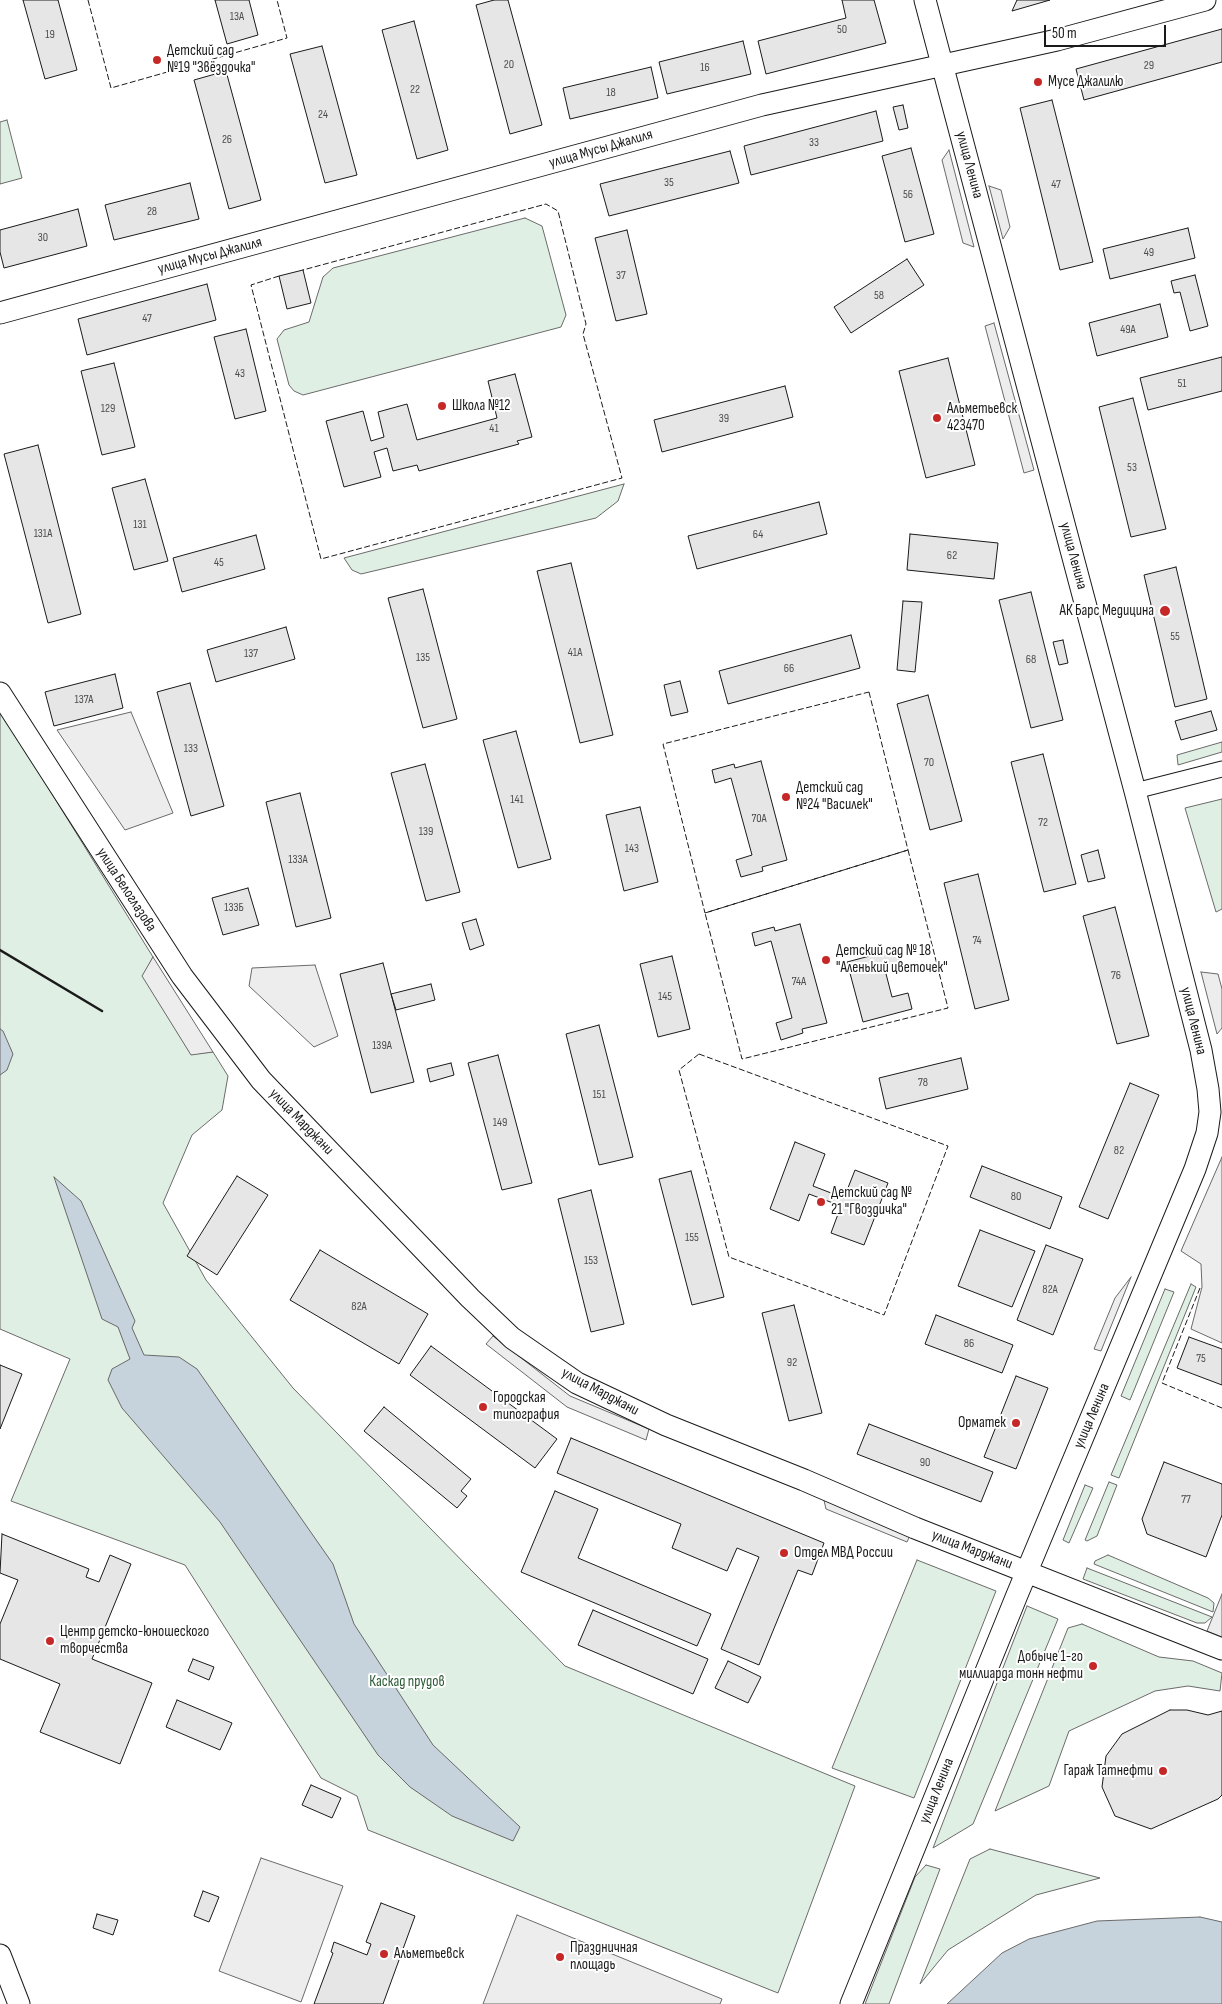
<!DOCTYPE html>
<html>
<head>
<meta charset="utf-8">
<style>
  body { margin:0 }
  #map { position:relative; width:1222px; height:2004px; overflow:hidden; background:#fff; font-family:"Sofia Sans Condensed",sans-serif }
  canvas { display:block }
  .scale { position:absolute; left:1044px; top:25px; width:122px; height:22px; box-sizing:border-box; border:2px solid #1a1a1a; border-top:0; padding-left:6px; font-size:15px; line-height:18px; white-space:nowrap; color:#1a1a1a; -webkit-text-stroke:4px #fff; paint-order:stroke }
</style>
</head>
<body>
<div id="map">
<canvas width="1222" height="2004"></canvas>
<div class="scale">50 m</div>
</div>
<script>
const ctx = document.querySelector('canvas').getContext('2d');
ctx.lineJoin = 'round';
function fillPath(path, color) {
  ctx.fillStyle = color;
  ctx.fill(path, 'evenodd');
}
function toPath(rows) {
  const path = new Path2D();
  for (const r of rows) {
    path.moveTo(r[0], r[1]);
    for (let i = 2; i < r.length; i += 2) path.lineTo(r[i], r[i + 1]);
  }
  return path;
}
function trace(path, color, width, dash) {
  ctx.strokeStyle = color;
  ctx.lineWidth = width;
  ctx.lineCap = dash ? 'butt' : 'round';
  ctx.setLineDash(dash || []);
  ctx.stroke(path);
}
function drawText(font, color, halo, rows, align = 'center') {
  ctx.font = font + ' "Sofia Sans Condensed",sans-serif';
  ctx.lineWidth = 4;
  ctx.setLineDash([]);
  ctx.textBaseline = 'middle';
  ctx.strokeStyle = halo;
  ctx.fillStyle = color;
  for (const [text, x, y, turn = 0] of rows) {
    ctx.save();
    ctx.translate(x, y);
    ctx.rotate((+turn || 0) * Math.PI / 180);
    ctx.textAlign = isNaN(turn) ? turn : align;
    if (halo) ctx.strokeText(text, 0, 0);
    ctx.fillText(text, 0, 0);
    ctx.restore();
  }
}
const green = toPath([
  [7,120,22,178,0,184,0,122,7,120],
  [525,218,542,226,566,315,561,327,303,395,294,391,289,385,277,339,284,330,309,322,323,277,333,268,525,218],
  [624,484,618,501,596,518,361,574,352,570,344,558,624,484],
  [0,710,153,957,143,976,191,1054,213,1052,228,1076,222,1110,192,1135,163,1203,206,1280,293,1388,565,1666,855,1786,778,1993,368,1830,357,1796,321,1778,185,1565,11,1501,70,1359,0,1329,0,710],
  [1222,742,1222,752,1178,765,1177,755,1222,742],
  [1222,799,1222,909,1216,912,1185,808,1222,799],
  [1191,1284,1196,1287,1119,1478,1111,1475,1191,1284],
  [1165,1289,1174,1292,1130,1400,1121,1396,1165,1289],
  [1109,1482,1117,1485,1097,1536,1087,1541,1085,1540,1109,1482],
  [1085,1485,1093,1488,1069,1543,1063,1540,1085,1485],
  [1108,1555,1208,1598,1214,1603,1213,1612,1094,1564,1095,1561,1108,1555],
  [917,1560,996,1591,914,1798,832,1768,917,1560],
  [1087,1568,1212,1617,1205,1623,1197,1623,1083,1579,1087,1568],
  [1027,1606,1058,1619,973,1824,933,1848,1027,1606],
  [1082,1624,1159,1657,1193,1661,1222,1673,1220,1691,1188,1686,1155,1691,1069,1731,1049,1786,995,1811,1068,1628,1082,1624],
  [990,1849,1100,1878,1036,1895,948,1950,920,1984,970,1859,990,1849],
  [926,1865,940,1869,889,2004,865,2004,915,1877,926,1865]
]);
fillPath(green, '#e0efe3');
trace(green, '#6a6a6a', 1);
const parking = toPath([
  [949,150,974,247,963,243,942,160,949,150],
  [989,186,1001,190,1010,227,1003,239,989,186],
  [994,323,1034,470,1024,473,985,326,994,323],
  [131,712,173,813,125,830,57,730,131,712],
  [153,957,213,1052,191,1055,142,976,153,957],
  [315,965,338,1036,314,1047,249,986,252,968,315,965],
  [1201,972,1218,974,1222,989,1222,1028,1217,1034,1201,972],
  [1222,1157,1222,1343,1191,1329,1202,1287,1201,1264,1181,1251,1222,1157],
  [1131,1277,1101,1351,1094,1349,1115,1298,1131,1277],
  [493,1336,570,1396,649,1429,646,1440,567,1407,486,1344,493,1336],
  [823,1496,912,1531,907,1542,826,1509,823,1496],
  [1222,1594,1222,1637,1207,1631,1222,1594],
  [261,1858,343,1886,301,2002,219,1971,261,1858],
  [517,1915,722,1999,720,2004,483,2004,517,1915]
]);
fillPath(parking, '#ededed');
trace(parking, '#6a6a6a', 1);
const water = toPath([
  [0,1029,3,1031,13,1054,7,1070,0,1075,0,1029],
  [54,1177,81,1201,135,1321,132,1328,144,1355,179,1357,197,1369,333,1564,354,1624,433,1745,520,1827,513,1841,452,1816,410,1787,378,1755,220,1522,122,1408,108,1380,112,1369,130,1359,118,1327,102,1319,54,1177],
  [1200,1917,1222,1922,1222,2004,947,2004,1002,1953,1029,1939,1097,1921,1200,1917]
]);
fillPath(water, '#c6d2dc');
trace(water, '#6a6a6a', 1);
const building = toPath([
  [23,0,58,0,77,70,45,79,23,0],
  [215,0,249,0,258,35,227,44,215,0],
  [494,0,508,0,542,125,510,134,476,5,494,0],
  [842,0,874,0,886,43,766,74,758,41,846,18,842,0],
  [1017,0,1050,0,1012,11,1017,0],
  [414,21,448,150,417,159,382,30,414,21],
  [1222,29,1222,62,1084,100,1076,69,1222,29],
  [743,41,751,74,667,94,659,62,743,41],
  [322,46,357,175,325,183,290,54,322,46],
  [651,67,658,98,570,119,563,88,651,67],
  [226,71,261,200,229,209,194,80,226,71],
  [1052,100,1093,262,1060,270,1020,108,1052,100],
  [903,105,908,128,899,130,893,107,903,105],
  [876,111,883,141,751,175,744,146,876,111],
  [911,148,934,234,905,242,882,156,911,148],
  [730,151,739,183,609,216,600,184,730,151],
  [190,183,199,219,114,240,105,205,190,183],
  [78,209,87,246,4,268,0,252,0,230,78,209],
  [1188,228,1195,258,1110,279,1103,249,1188,228],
  [627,230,647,314,616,321,595,238,627,230],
  [907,259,924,285,851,333,834,307,907,259],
  [303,270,311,303,287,309,279,276,303,270],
  [1195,275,1208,326,1190,331,1180,292,1174,293,1171,281,1195,275],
  [207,284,216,320,87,355,78,319,207,284],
  [1160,304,1168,337,1097,356,1089,323,1160,304],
  [246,329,266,411,235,419,214,337,246,329],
  [1222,357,1222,391,1148,410,1140,378,1222,357],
  [948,358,975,465,926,478,899,371,948,358],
  [114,363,135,447,102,455,81,371,114,363],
  [515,374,532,437,517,441,519,444,419,471,417,465,393,471,387,448,374,452,381,477,344,487,326,421,363,411,371,441,384,437,378,412,407,404,417,440,497,418,488,381,515,374],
  [785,386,793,417,662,452,654,420,785,386],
  [1133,398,1166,529,1131,537,1099,407,1133,398],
  [38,445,81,614,48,623,4,454,38,445],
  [145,479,168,561,134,570,112,488,145,479],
  [819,502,827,534,697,569,688,536,819,502],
  [910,534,998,543,994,579,907,570,910,534],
  [256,535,265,569,182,592,173,558,256,535],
  [571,563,613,735,580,743,537,571,571,563],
  [1176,567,1207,699,1175,707,1144,575,1176,567],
  [423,589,457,719,423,728,388,598,423,589],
  [1031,592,1063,720,1031,728,999,600,1031,592],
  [903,601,922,602,915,672,897,670,903,601],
  [286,627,295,659,216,682,207,650,286,627],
  [851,635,860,668,728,704,719,671,851,635],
  [1063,640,1068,663,1059,665,1053,642,1063,640],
  [115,674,123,708,54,726,45,692,115,674],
  [680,681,688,712,671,716,664,685,680,681],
  [190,683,224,806,191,816,157,692,190,683],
  [928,695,962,821,930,830,897,704,928,695],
  [1211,711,1217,730,1181,740,1175,721,1211,711],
  [516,731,551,859,518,868,483,740,516,731],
  [1043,754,1076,884,1044,892,1011,762,1043,754],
  [761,761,787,860,762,867,763,871,741,877,736,860,752,855,731,778,715,783,712,770,734,764,735,768,761,761],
  [425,764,460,892,426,901,391,773,425,764],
  [300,793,331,918,296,927,266,802,300,793],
  [640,807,658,882,624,891,606,815,640,807],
  [1098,850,1105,878,1088,882,1081,855,1098,850],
  [978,874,1009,1000,975,1009,944,883,978,874],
  [248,888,259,925,223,935,212,898,248,888],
  [1115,907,1149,1036,1117,1044,1083,916,1115,907],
  [476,919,484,945,470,950,462,923,476,919],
  [800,924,827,1023,802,1029,803,1033,781,1040,776,1023,792,1018,771,941,755,946,752,933,774,927,775,931,800,924],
  [896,949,901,966,885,970,892,997,908,993,912,1009,863,1022,847,962,896,949],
  [672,956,690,1029,658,1037,640,964,672,956],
  [383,963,414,1082,371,1093,340,974,383,963],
  [431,984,435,1000,396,1010,391,994,431,984],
  [599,1025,633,1157,599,1165,566,1034,599,1025],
  [498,1055,532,1183,502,1190,468,1063,498,1055],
  [961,1058,968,1089,886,1109,879,1078,961,1058],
  [451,1063,454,1075,430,1082,427,1069,451,1063],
  [1130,1083,1159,1095,1108,1219,1079,1207,1130,1083],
  [795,1142,825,1154,813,1186,844,1198,855,1170,888,1183,864,1245,831,1233,841,1206,809,1194,799,1221,770,1209,795,1142],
  [982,1166,1062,1197,1050,1229,970,1197,982,1166],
  [691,1171,724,1297,692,1305,659,1179,691,1171],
  [237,1176,268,1195,217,1275,187,1256,237,1176],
  [591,1190,624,1324,591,1332,558,1199,591,1190],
  [980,1230,1035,1251,1012,1307,958,1286,980,1230],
  [1046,1245,1083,1259,1053,1335,1017,1320,1046,1245],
  [320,1250,428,1314,399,1364,290,1300,320,1250],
  [794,1305,822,1413,789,1421,762,1313,794,1305],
  [936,1315,1013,1345,1002,1373,925,1344,936,1315],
  [1189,1337,1222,1349,1222,1385,1177,1368,1189,1337],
  [431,1346,557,1439,535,1468,410,1375,431,1346],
  [0,1365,22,1374,0,1429,0,1365],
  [1016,1376,1048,1388,1016,1469,984,1457,1016,1376],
  [384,1407,471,1479,461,1491,467,1496,457,1508,364,1431,384,1407],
  [869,1424,993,1472,981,1502,857,1454,869,1424],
  [571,1438,824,1543,812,1575,798,1570,759,1665,721,1649,759,1557,737,1548,727,1571,672,1548,681,1524,557,1473,571,1438],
  [1164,1462,1222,1484,1222,1515,1206,1557,1147,1534,1142,1519,1164,1462],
  [555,1491,598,1509,578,1558,711,1614,697,1646,521,1572,555,1491],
  [2,1534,89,1569,86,1577,99,1582,110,1555,131,1564,92,1659,152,1683,120,1764,40,1732,60,1684,0,1659,0,1624,18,1580,0,1573,2,1534],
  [593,1610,708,1659,693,1694,578,1645,593,1610],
  [193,1659,214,1667,209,1680,188,1671,193,1659],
  [728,1661,761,1677,748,1703,715,1688,728,1661],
  [177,1700,232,1723,220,1750,166,1727,177,1700],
  [1170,1710,1187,1710,1208,1715,1222,1711,1222,1795,1218,1799,1151,1829,1115,1816,1102,1787,1106,1756,1122,1734,1170,1710],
  [311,1785,341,1798,332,1818,302,1805,311,1785],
  [203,1891,219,1897,209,1922,194,1916,203,1891],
  [381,1903,415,1916,383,2004,314,2004,333,1953,331,1952,334,1942,367,1955,371,1944,366,1942,381,1903],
  [97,1914,118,1920,113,1935,93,1928,97,1914]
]);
fillPath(building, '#e6e6e6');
trace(building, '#1a1a1a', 1);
const street = toPath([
  [1135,791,1222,769]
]);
const secondary = toPath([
  [0,313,762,105,1057,40,1205,0],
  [0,693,182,976,261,1080,470,1298,512,1338,577,1383,666,1425,804,1480,915,1528,1222,1649],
  [0,1955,19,2004],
  [851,2004,1017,1595,1195,1169,1207,1133,1210,1112,1208,1089,1201,1050,1135,791,925,0]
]);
trace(street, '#1a1a1a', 17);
trace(secondary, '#1a1a1a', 23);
trace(street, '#fff', 15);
trace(secondary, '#fff', 21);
trace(toPath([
  [88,0,111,88,287,38,277,0],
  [279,276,251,285,321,559,622,478,583,334,586,324,558,211,546,204,303,270],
  [869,692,908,850,705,913,663,744,869,692],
  [908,850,948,1008,742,1059,705,913,908,850],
  [699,1054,948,1146,884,1315,729,1257,679,1070,699,1054],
  [1200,1288,1162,1383,1222,1408]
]), '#1a1a1a', 1, [6, 2.5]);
trace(toPath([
  [0,950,102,1011]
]), '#1a1a1a', 2.5);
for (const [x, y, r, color] of [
  [157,60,5,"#c62828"],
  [1038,82,5,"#c62828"],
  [442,406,5,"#c62828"],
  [937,418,5,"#c62828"],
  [1165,611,6,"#c62828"],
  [786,797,5,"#c62828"],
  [826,960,5,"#c62828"],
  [821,1202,5,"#c62828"],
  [483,1407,5,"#c62828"],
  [1016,1423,5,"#c62828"],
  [784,1553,5,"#c62828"],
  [50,1641,5,"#c62828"],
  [1093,1666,5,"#c62828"],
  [1163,1771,5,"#c62828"],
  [384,1954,5,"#c62828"],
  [560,1957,5,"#c62828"]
]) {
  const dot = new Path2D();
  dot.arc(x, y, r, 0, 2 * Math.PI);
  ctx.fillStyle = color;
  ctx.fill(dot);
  trace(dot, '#fff', 2);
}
drawText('12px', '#4d4d4d', null, [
  ["13А",237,17],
  ["50",842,30],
  ["19",50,35],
  ["20",509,65],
  ["29",1149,66],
  ["16",705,68],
  ["22",415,90],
  ["18",611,93],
  ["24",323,115],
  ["26",227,140],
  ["33",814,143],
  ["35",669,183],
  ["47",1056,185],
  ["56",908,195],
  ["28",152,212],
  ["30",43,238],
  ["49",1149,253],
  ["37",621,276],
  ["58",879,296],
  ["47",147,319],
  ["49А",1128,330],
  ["43",240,374],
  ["51",1182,384],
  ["129",108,409],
  ["39",724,419],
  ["41",494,429],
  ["53",1132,468],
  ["131",140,525],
  ["131А",43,534],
  ["64",758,535],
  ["62",952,556],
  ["45",219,563],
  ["55",1175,637],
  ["41А",575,653],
  ["137",251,654],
  ["135",423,658],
  ["68",1031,660],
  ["66",789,669],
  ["137А",84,700],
  ["133",191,749],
  ["70",929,763],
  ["141",517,800],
  ["70А",759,819],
  ["72",1043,823],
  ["139",426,832],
  ["143",632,849],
  ["133А",298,860],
  ["133Б",234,908],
  ["74",977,941],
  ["76",1116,976],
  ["74А",799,982],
  ["145",665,997],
  ["139А",382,1046],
  ["78",923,1083],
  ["151",599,1095],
  ["149",500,1123],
  ["82",1119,1151],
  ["80",1016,1197],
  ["155",692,1238],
  ["153",591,1261],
  ["82А",1050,1290],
  ["82А",359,1307],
  ["86",969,1344],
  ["75",1201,1359],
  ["92",792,1363],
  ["90",925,1463],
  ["77",1186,1500]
]);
drawText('15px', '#1a1a1a', '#fff', [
  ["Детский сад",167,51],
  ["№19 \"Звёздочка\"",167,68],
  ["Мусе Джалилю",1048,82],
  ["Школа №12",452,406],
  ["Альметьевск",947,409],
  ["423470",947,426],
  ["АК Барс Медицина",1154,611,"right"],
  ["Детский сад",796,788],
  ["№24 \"Василек\"",796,805],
  ["Детский сад № 18",836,951],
  ["\"Аленький цветочек\"",836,968],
  ["Детский сад №",831,1193],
  ["21 \"Гвоздичка\"",831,1210],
  ["Городская",493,1398],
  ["типография",493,1415],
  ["Орматек",1006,1423,"right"],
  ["Отдел МВД России",794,1553],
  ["Центр детско-юношеского",60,1632],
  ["творчества",60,1649],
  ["Добыче 1-го",1083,1657,"right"],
  ["миллиарда тонн нефти",1083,1674,"right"],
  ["Гараж Татнефти",1153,1771,"right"],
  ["Праздничная",570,1948],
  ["площадь",570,1965],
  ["Альметьевск",394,1954]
], 'left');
drawText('15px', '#1a1a1a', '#fff', [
  ["улица Мусы Джалиля",601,149,-16],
  ["улица Ленина",969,165,75],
  ["улица Мусы Джалиля",210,256,-15],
  ["улица Ленина",1073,556,75],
  ["улица Белоглазова",126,890,57],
  ["улица Ленина",1193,1021,76],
  ["улица Марджани",301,1122,46],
  ["улица Марджани",600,1392,28],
  ["улица Ленина",1092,1416,-67],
  ["улица Марджани",972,1550,21],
  ["улица Ленина",937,1791,-68]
]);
drawText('15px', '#2b5a34', '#fff', [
  ["Каскад прудов",407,1682]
]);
</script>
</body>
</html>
